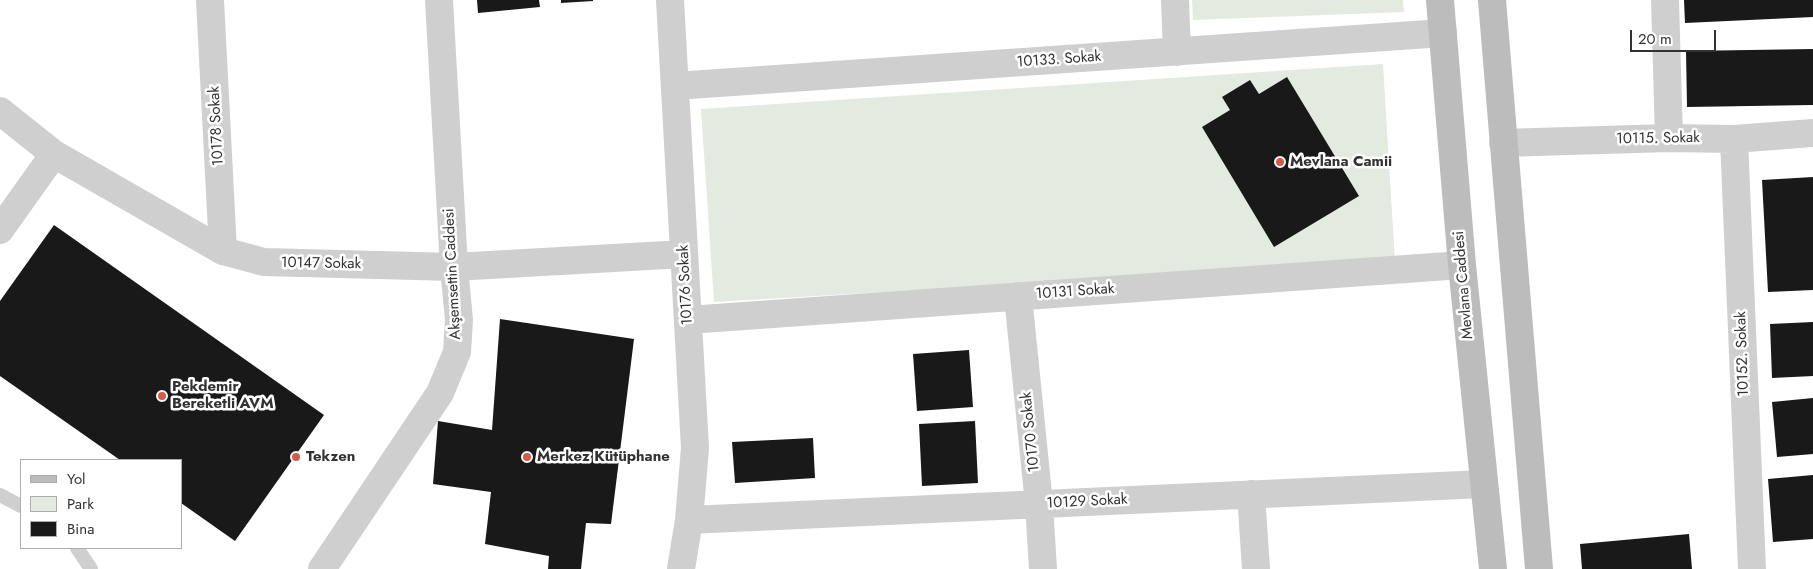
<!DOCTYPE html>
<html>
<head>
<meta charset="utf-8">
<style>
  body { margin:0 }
  #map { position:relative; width:1813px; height:569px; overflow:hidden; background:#fff; font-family:Jost,sans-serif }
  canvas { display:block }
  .legend { position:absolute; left:20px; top:459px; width:162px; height:90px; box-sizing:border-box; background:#fff; border:1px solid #adadad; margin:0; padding:6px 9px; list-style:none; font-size:15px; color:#323232 }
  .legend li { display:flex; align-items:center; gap:10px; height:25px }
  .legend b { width:25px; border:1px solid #adadad }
  .scale { position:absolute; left:1630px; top:30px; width:86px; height:22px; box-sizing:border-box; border:2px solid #323232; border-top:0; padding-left:6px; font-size:15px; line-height:18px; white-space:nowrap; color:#323232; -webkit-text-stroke:4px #fff; paint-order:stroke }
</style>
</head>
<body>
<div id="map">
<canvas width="1813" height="569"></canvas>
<ul class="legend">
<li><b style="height:6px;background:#bcbcbc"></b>Yol</li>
<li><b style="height:14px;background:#e3eadf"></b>Park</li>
<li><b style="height:14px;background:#191919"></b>Bina</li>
</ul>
<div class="scale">20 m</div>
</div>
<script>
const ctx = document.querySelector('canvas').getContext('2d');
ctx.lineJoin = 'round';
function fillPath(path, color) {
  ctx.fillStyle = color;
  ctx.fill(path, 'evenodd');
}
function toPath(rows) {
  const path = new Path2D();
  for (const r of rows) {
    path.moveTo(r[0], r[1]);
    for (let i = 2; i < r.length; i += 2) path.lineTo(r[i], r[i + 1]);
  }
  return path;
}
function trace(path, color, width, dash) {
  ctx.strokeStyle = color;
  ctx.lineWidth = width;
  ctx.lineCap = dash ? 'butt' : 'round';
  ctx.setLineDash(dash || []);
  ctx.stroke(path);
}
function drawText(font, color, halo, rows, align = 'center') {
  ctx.font = font + ' Jost,sans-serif';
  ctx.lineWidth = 5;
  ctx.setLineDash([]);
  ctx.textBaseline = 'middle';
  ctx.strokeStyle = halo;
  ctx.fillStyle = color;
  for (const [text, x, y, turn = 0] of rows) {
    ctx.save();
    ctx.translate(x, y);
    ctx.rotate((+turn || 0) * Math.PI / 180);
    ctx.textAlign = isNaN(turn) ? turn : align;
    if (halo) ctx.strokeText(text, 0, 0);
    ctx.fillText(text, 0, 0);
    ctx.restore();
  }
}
fillPath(toPath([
  [1192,0,1403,0,1404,12,1193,20],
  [1383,64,1395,262,714,302,701,109]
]), '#e3eadf');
fillPath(toPath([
  [477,0,539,0,540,7,478,13],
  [561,0,593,0,593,1,561,3],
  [1684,0,1813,0,1813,17,1685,23],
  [1813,49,1813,105,1687,107,1686,51],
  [1287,77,1359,196,1274,247,1202,127,1230,110,1222,97,1250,80,1259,94],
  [1813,177,1813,290,1768,292,1762,180],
  [54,225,324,415,235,541,181,503,181,460,120,460,0,376,0,301],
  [500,319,634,339,611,524,586,523,581,569,548,569,549,556,485,544,491,492,433,484,438,421,492,430],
  [1813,322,1813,376,1772,378,1770,324],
  [969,350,973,407,917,411,913,354],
  [1813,398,1813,454,1777,457,1772,402],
  [975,421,978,483,922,486,919,424],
  [813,438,815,478,735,483,732,442],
  [1813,475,1813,539,1773,542,1768,479],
  [1689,534,1692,569,1582,569,1580,544]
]), '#191919');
trace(toPath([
  [0,495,21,506],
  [77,548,91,569]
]), '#cfcfcf', 14);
trace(toPath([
  [210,0,223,251],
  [670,0,695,448,689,520,681,569],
  [1175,0,1177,52],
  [1665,0,1669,138],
  [675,86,1443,33],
  [0,111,54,154,223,251,264,262,454,267,684,254],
  [1734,139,1752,569],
  [1503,143,1669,138,1734,139,1813,133],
  [0,230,54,154],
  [1018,296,1039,504,1043,569],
  [688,320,1462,265],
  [1251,494,1256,569],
  [689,520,1484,484],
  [322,569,440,393,457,352,459,320,454,267,439,0]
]), '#cfcfcf', 28);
trace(toPath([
  [1440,0,1462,265,1493,569],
  [1492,0,1539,569]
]), '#bcbcbc', 28);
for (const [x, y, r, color] of [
  [1280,162,5,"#d25c4b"],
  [162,396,5,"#d25c4b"],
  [296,457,5,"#d25c4b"],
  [527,457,5,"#d25c4b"]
]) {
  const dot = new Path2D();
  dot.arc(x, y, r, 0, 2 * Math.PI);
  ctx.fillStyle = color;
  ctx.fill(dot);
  trace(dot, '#fff', 2);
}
drawText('15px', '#323232', '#fff', [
  ["10133. Sokak",1059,60,-4],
  ["10178 Sokak",217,126,-93],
  ["10115. Sokak",1658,139,-1],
  ["10147 Sokak",321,264,1],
  ["Akşemsettin Caddesi",453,274,-93],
  ["10176 Sokak",686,285,-93],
  ["Mevlana Caddesi",1464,285,-95],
  ["10131 Sokak",1075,292,-4],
  ["10152. Sokak",1743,354,-92],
  ["10170 Sokak",1031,432,-96],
  ["10129 Sokak",1087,502,-3]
]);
drawText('bold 15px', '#323232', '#fff', [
  ["Mevlana Camii",1290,162],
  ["Pekdemir",172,387],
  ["Bereketli AVM",172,404],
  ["Tekzen",306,457],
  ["Merkez Kütüphane",537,457]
], 'left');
</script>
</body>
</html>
